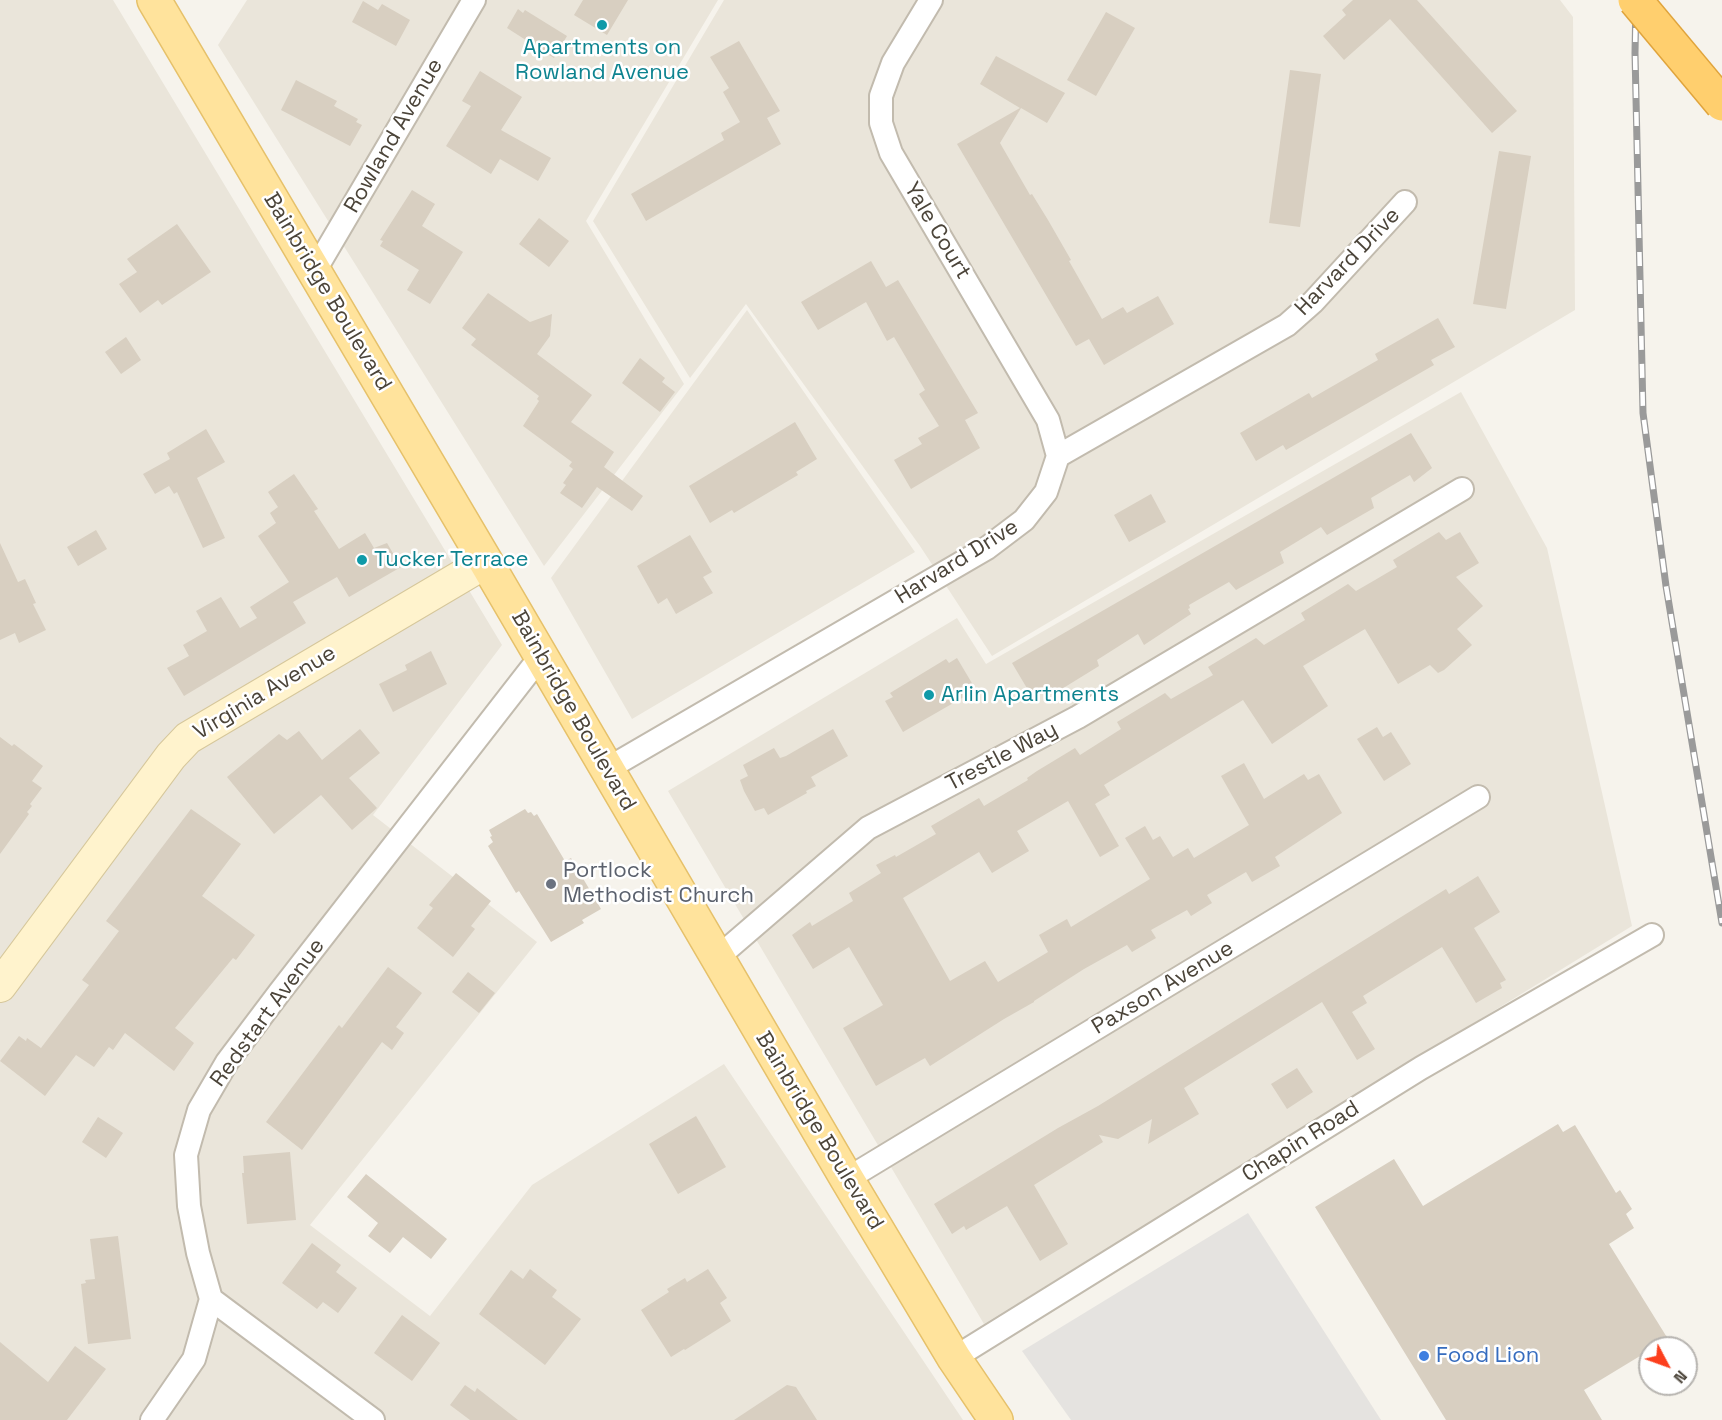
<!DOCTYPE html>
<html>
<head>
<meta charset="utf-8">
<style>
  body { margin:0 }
  #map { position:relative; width:1722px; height:1420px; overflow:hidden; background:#f6f3ec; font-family:"Space Grotesk",sans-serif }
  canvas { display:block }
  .north { position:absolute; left:1638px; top:1336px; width:60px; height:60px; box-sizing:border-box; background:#fff; border:2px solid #b7b4b0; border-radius:50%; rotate:131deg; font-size:16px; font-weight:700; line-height:24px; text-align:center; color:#4b4439 }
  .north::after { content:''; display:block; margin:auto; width:21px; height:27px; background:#fc3f1d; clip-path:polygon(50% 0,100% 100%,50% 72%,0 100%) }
</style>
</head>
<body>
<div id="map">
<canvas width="1722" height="1420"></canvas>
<div class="north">N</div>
</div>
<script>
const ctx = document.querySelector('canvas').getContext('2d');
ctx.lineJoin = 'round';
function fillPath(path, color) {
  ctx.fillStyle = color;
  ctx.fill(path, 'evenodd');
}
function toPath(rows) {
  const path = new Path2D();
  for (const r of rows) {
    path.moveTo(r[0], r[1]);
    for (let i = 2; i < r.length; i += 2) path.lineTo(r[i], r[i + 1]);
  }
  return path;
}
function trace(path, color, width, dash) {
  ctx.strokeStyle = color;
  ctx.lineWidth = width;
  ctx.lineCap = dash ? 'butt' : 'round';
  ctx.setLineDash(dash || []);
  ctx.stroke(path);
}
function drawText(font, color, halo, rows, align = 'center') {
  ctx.font = font + ' "Space Grotesk",sans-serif';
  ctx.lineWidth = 5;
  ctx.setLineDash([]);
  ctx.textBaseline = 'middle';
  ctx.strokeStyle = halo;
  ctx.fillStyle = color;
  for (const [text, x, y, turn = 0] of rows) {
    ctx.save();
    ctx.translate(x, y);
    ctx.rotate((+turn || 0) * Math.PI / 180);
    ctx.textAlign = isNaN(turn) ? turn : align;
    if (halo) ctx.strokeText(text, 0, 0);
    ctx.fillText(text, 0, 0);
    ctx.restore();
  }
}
fillPath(toPath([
  [0,0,113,0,502,645,373,815,537,942,310,1225,430,1316,532,1185,724,1064,963,1420,0,1420],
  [247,0,718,0,586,221,684,384,544,566,218,45],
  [724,0,1560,0,1573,17,1575,310,992,656,920,546,746,304,690,378,593,221],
  [747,310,915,552,632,719,551,578],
  [1461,392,1547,548,1632,926,984,1324,668,791,957,618,986,664]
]), '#eae5da');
fillPath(toPath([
  [1248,1213,1381,1420,1071,1420,1022,1351]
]), '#e5e3e0');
fillPath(toPath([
  [583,0,628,0,607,35,574,15],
  [1353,0,1417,0,1517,111,1492,133,1390,19,1344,60,1323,36,1346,15,1342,10],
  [363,1,378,10,382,4,410,20,396,46,352,22],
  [518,9,523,13,525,10,567,36,554,58,507,28],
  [1106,12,1135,28,1096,96,1067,80],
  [739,41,780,111,767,118,781,144,646,221,631,194,724,140,721,133,740,122,723,92,729,88,710,57],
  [996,56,1065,93,1047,123,1021,108,1000,143,1030,195,1032,194,1048,220,1071,260,1069,261,1102,319,1123,307,1127,313,1158,296,1174,324,1104,365,1089,339,1076,346,957,144,1020,108,980,84],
  [1290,70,1321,74,1300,227,1269,223],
  [480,71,522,97,501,130,551,158,538,181,500,159,491,174,446,146,471,106,462,101],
  [296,80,337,101,334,106,358,119,356,122,362,125,350,146,281,110],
  [1499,151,1531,156,1506,309,1473,304],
  [412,190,435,204,422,226,463,252,430,304,407,290,419,270,380,246,383,241,380,240],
  [539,218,569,241,549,267,519,244],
  [177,224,211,272,162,305,158,300,140,313,119,284,137,272,127,259],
  [871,261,886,287,898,280,978,413,965,420,980,448,911,489,894,460,922,444,918,438,939,426,919,394,925,390,894,337,887,341,866,302,818,330,801,302],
  [488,293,530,322,552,314,550,336,537,354,592,395,571,422,614,452,604,467,643,496,632,511,597,487,582,508,560,493,566,485,563,483,573,469,569,466,572,462,523,426,539,401,537,399,539,396,471,345,476,339,462,328],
  [1438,318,1455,347,1431,360,1434,365,1286,450,1283,445,1256,461,1240,433,1309,393,1312,398,1378,360,1375,354],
  [126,337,141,360,121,374,105,352],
  [640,358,665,378,662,382,675,392,660,412,622,383],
  [795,422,817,459,796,472,798,475,734,513,732,510,710,523,689,486],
  [206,429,225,462,197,478,225,538,203,548,177,492,174,494,169,486,155,494,143,474,170,459,167,453],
  [1411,433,1432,468,1414,482,1410,475,1371,498,1374,508,1327,535,1321,527,1280,552,1284,563,1236,590,1229,582,1189,605,1190,608,1188,609,1191,614,1144,645,1138,634,1097,660,1099,666,1052,695,1046,686,1031,695,1012,663],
  [294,474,318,509,314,511,339,549,365,533,374,548,387,543,401,567,349,597,337,577,293,602,306,623,184,696,167,668,189,656,183,645,207,631,196,611,221,597,240,628,257,618,250,607,289,582,258,536,276,523,270,513,278,507,268,492],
  [1151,494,1166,522,1129,542,1114,515],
  [96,530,107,549,78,566,67,547],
  [1439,532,1446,540,1460,532,1479,563,1456,577,1483,606,1457,629,1472,645,1444,670,1438,673,1430,665,1398,684,1365,629,1303,666,1328,706,1272,744,1243,700,1104,785,1110,795,1095,804,1119,846,1100,857,1068,801,1017,831,1029,851,992,873,979,852,903,898,950,981,985,961,998,982,1048,952,1039,935,1067,919,1071,927,1150,879,1125,838,1145,826,1153,840,1160,836,1173,857,1188,848,1194,858,1249,825,1221,776,1244,763,1264,799,1304,774,1308,780,1319,774,1342,813,1275,857,1280,866,1252,882,1246,872,1207,895,1212,903,1191,916,1187,910,1151,930,1156,938,1132,952,1127,945,1084,969,1034,1001,1034,1002,1004,1019,930,1066,925,1058,876,1086,843,1028,883,1005,849,947,813,969,792,935,810,922,812,926,853,901,849,893,881,873,876,865,895,855,896,857,936,834,931,826,979,798,984,806,1028,780,1027,778,1037,771,1075,748,1080,755,1121,729,1117,722,1165,693,1171,699,1213,675,1208,667,1256,638,1264,645,1305,620,1301,613,1348,584,1356,591,1375,580,1397,567,1393,560],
  [690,535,712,572,703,577,713,593,676,614,667,598,658,604,637,566],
  [0,543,18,582,25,579,36,603,33,604,46,630,19,643,15,633,0,640],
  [431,651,447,684,393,712,379,684,407,670,405,665],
  [957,658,976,690,903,732,885,701,893,697,890,693,946,659,949,663],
  [1377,727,1383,737,1391,732,1411,764,1384,781,1357,739],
  [360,729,380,753,349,778,377,808,352,830,321,795,274,834,227,777,279,734,287,740,299,731,322,760],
  [833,729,848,756,811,777,816,786,806,791,807,793,768,815,764,808,755,811,744,791,740,780,748,776,743,765,774,748,780,758,786,756],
  [0,737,12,746,14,744,43,766,32,781,42,788,30,804,32,806,27,812,29,814,0,854],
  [191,809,241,844,202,896,255,935,236,960,233,958,175,1028,194,1043,174,1071,125,1033,113,1050,109,1047,94,1067,76,1055,45,1096,0,1061,19,1036,26,1041,27,1038,41,1048,89,985,82,980,119,931,106,921],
  [525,809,528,813,531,812,534,816,537,814,565,861,571,858,601,909,582,920,584,923,551,942,519,891,516,893,488,846,493,842,490,837,492,836,489,830],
  [456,873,491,901,471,926,475,929,453,957,417,928,433,908,429,905],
  [1478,876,1500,912,1474,928,1506,980,1500,983,1502,988,1476,1003,1442,947,1363,996,1367,1003,1352,1012,1375,1049,1357,1060,1322,1002,1184,1088,1199,1114,1148,1144,1152,1119,1118,1139,1099,1135,1103,1142,1034,1185,1068,1244,1040,1261,1007,1206,966,1230,964,1226,952,1234,934,1204,1058,1128,1098,1106,1446,889,1449,894],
  [388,967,422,993,396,1027,404,1033,392,1050,382,1042,302,1150,266,1122,339,1025,342,1028],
  [468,972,495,993,479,1013,452,992],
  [1297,1068,1313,1092,1287,1109,1271,1084],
  [696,1116,726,1167,678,1194,649,1144],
  [98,1117,123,1133,106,1158,82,1142],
  [1558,1124,1563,1132,1575,1125,1616,1193,1620,1190,1632,1209,1626,1214,1634,1228,1609,1244,1668,1339,1584,1390,1602,1420,1446,1420,1315,1207,1394,1159,1423,1206],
  [290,1152,296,1220,247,1224,242,1173,244,1173,243,1156],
  [366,1174,447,1239,431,1259,403,1237,390,1253,368,1236,378,1223,347,1197],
  [118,1236,131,1339,88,1344,81,1284,86,1283,85,1280,95,1279,90,1239],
  [312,1243,341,1265,336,1272,357,1288,338,1313,323,1302,317,1309,282,1283],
  [530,1269,557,1290,552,1297,581,1319,545,1365,479,1314,511,1270,523,1279],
  [708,1269,727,1298,720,1303,731,1321,685,1350,684,1349,671,1357,641,1310,669,1292,667,1289,685,1278,687,1282],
  [402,1315,440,1343,412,1381,374,1353],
  [0,1342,48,1382,75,1346,106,1369,67,1420,0,1420],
  [465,1385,475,1392,477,1388,518,1420,470,1420,450,1405],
  [787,1385,796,1387,817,1420,734,1420]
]), '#d8cfc1');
const street = toPath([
  [931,0,893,63,881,96,881,123,891,153,1048,420,1058,456],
  [314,272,474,0],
  [607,769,987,548,1024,520,1046,492,1058,456,1287,325,1313,302,1405,202],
  [717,958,868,828,1078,717,1462,489],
  [847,1179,1478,797],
  [211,1299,373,1420],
  [954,1358,1421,1068,1652,935],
  [152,1420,194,1359,211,1299,198,1253,189,1206,186,1155,199,1110,227,1062,279,993,541,656]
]);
const secondary = toPath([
  [0,986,171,756,188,738,486,562]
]);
const primary = toPath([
  [154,0,486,562,847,1179,954,1358,996,1420]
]);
trace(street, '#c2bbae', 26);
trace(secondary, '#d6c79b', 34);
trace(primary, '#e6c16a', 36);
trace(street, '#fff', 22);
trace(secondary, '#fff3cd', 32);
trace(primary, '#ffe39c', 33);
const rail = toPath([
  [1636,0,1635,53,1643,413,1666,586,1722,923]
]);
trace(rail, '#9a9a9a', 7);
trace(rail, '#fff', 4.5, [14]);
const highwayBridge = toPath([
  [1635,0,1722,104]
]);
trace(highwayBridge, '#e0a43c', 36, []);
trace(highwayBridge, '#ffcf6e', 33);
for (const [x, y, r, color] of [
  [602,25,6,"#0f9aa8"],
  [362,560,6,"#0f9aa8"],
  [929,695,6,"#0f9aa8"],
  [551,884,6,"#6b7280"],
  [1424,1356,6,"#3f7fe0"]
]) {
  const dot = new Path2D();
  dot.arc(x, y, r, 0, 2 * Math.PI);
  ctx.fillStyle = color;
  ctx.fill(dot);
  trace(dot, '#fff', 2);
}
drawText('22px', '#0d838f', '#fff', [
  ["Apartments on",602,48,"center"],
  ["Rowland Avenue",602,73,"center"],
  ["Tucker Terrace",374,560],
  ["Arlin Apartments",941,695]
], 'left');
drawText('22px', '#4b4439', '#fff', [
  ["Rowland Avenue",394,136,-60],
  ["Yale Court",937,231,59],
  ["Harvard Drive",1348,262,-46],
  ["Bainbridge Boulevard",327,292,59],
  ["Harvard Drive",957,562,-32],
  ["Virginia Avenue",265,693,-31],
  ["Bainbridge Boulevard",573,711,60],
  ["Trestle Way",1002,757,-28],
  ["Paxson Avenue",1163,988,-31],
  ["Redstart Avenue",268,1013,-54],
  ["Bainbridge Boulevard",819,1131,59],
  ["Chapin Road",1301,1142,-32]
]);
drawText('22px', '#5b616d', '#fff', [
  ["Portlock",563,871],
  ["Methodist Church",563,896]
], 'left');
drawText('22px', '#366cbe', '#fff', [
  ["Food Lion",1436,1356]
], 'left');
</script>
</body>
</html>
